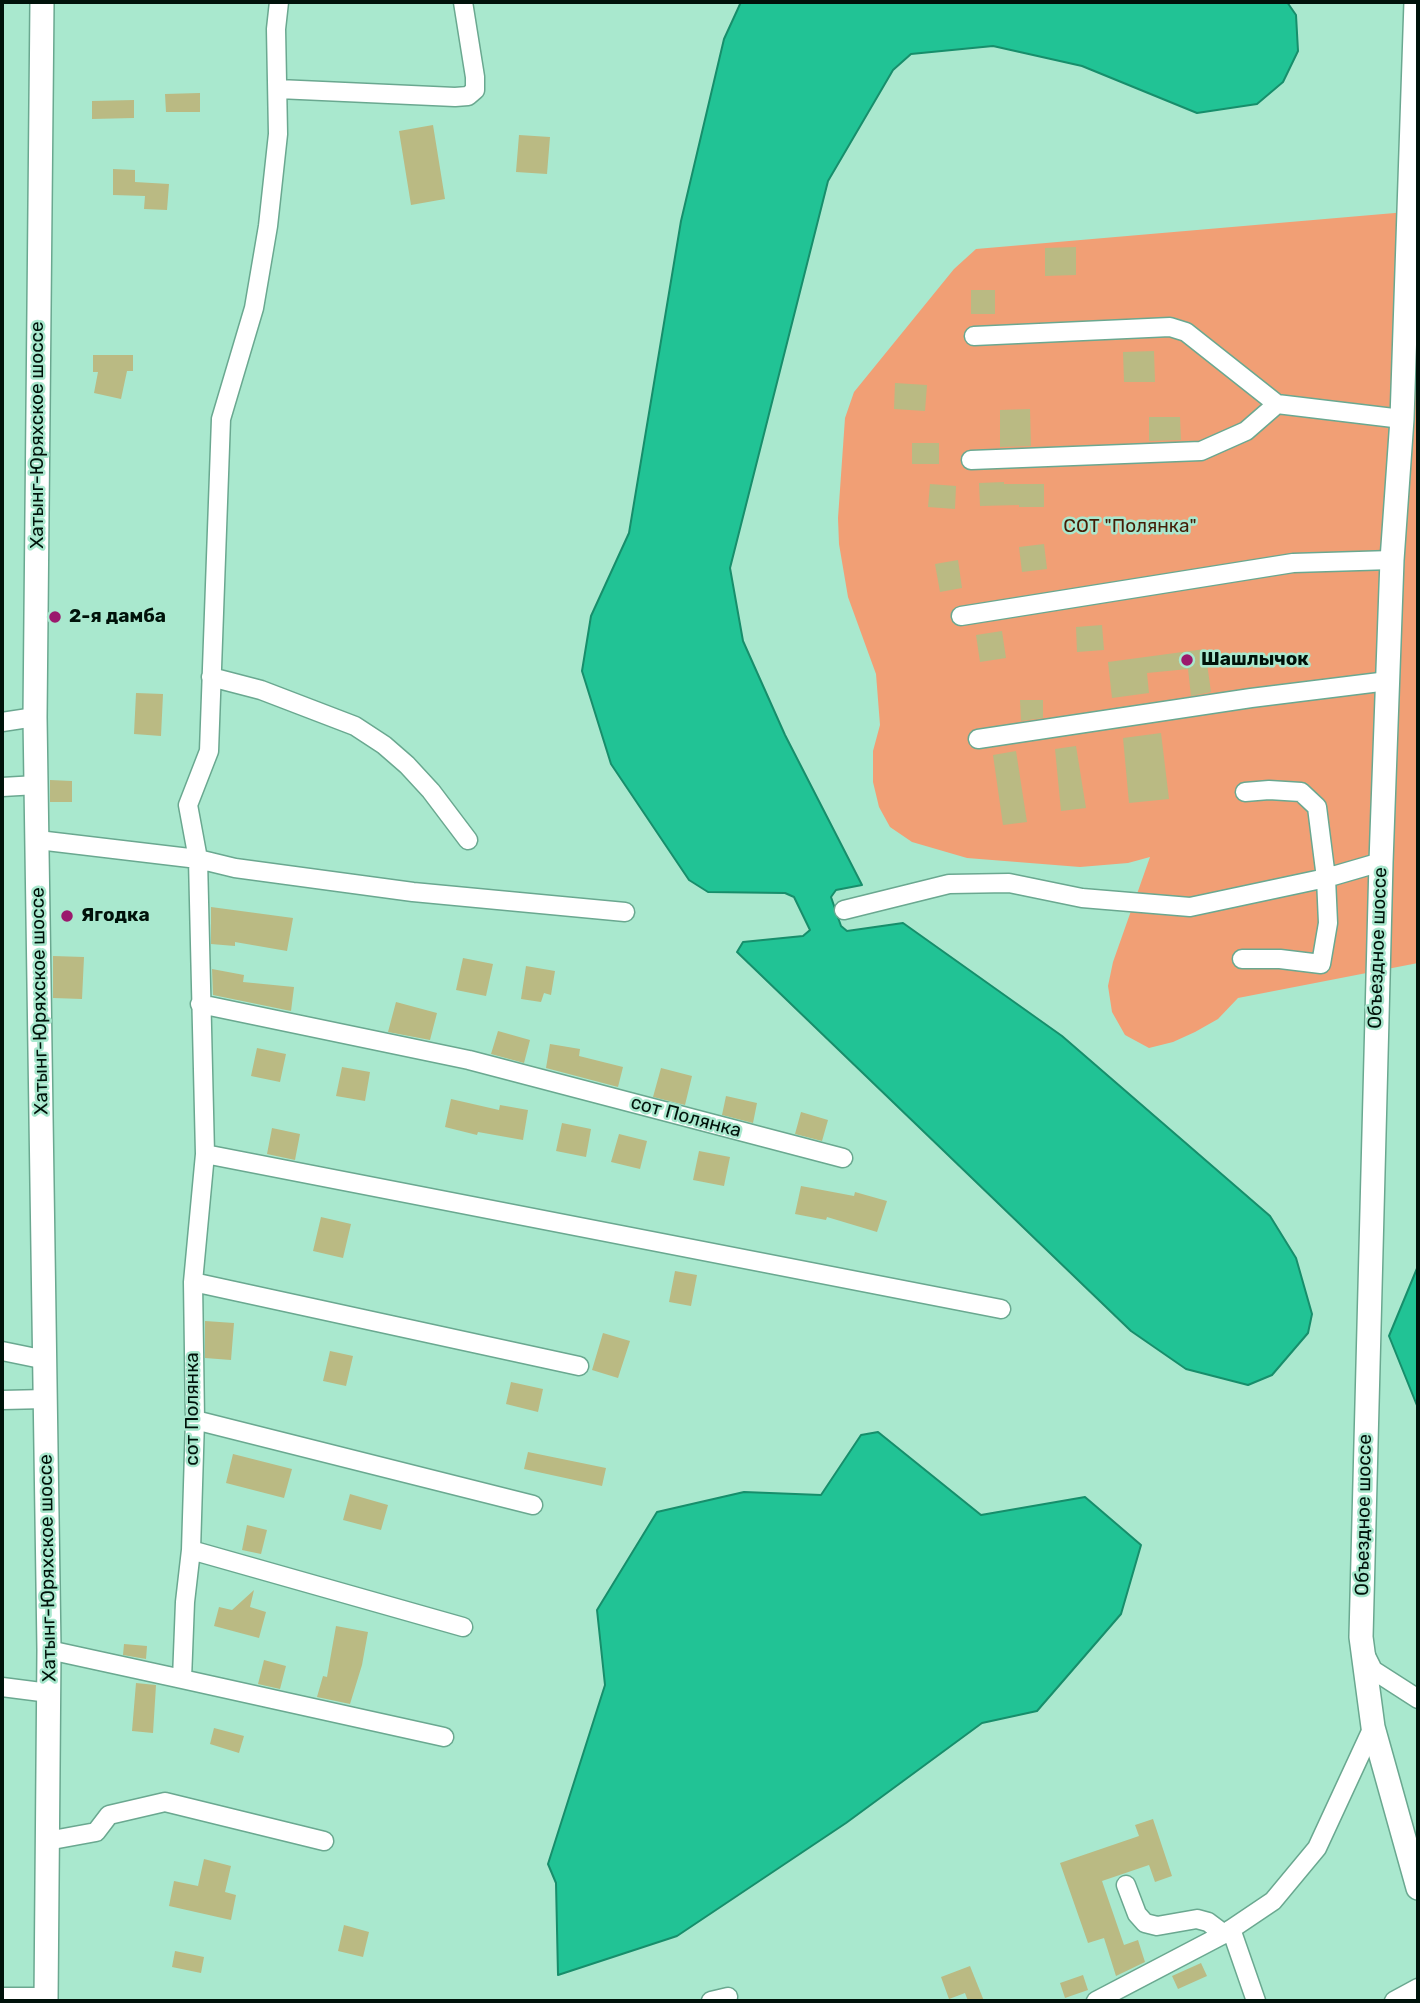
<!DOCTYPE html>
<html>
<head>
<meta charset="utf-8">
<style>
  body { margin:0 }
  #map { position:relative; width:1420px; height:2003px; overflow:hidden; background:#a9e8ce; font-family:Rubik,sans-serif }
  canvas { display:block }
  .frame { position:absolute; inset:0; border:4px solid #00120a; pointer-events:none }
</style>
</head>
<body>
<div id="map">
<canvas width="1420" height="2003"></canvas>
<div class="frame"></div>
</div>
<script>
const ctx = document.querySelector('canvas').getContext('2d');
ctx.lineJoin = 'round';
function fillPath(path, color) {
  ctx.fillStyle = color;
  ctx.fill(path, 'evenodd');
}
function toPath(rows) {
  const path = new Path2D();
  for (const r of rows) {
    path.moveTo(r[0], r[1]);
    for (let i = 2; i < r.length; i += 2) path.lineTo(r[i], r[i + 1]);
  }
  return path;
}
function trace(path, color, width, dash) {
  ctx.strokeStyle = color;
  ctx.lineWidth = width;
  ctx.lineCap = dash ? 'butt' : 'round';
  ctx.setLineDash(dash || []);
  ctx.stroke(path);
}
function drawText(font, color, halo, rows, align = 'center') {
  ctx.font = font + ' Rubik,sans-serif';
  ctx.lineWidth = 5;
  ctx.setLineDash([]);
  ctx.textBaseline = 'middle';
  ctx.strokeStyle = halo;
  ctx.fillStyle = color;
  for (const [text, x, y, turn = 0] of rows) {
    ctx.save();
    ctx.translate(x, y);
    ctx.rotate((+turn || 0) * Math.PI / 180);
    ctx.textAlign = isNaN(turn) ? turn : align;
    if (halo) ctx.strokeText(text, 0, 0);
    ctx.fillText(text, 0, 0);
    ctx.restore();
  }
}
fillPath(toPath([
  [1418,211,1418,963,1238,998,1218,1019,1195,1032,1173,1042,1149,1048,1125,1035,1112,1012,1108,986,1113,962,1150,857,1128,863,1080,867,967,858,912,842,890,827,879,807,873,782,873,751,880,725,876,674,848,597,839,544,838,518,845,418,854,392,954,269,976,249]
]), '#f19f75');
const water = toPath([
  [741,2,1287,2,1296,15,1298,51,1283,82,1257,104,1197,113,1082,66,993,46,911,54,893,70,828,181,730,568,743,641,785,735,862,885,836,890,831,897,841,926,847,931,903,923,1062,1036,1270,1216,1296,1258,1312,1314,1308,1333,1272,1375,1248,1385,1186,1369,1131,1331,737,952,743,942,803,936,810,930,794,897,785,893,708,892,689,880,611,764,582,671,591,616,629,533,681,221,724,39,741,2],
  [1418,1266,1418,1408,1389,1336,1418,1266],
  [878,1432,981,1515,1085,1497,1141,1545,1121,1614,1037,1711,982,1723,846,1823,677,1936,558,1975,556,1883,548,1864,605,1685,597,1610,657,1512,744,1492,821,1495,861,1435,878,1432]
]);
fillPath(water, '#21c395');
trace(water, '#178e6b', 2);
fillPath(toPath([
  [200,93,200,112,166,112,165,94],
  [134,100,134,118,92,119,92,101],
  [433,125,445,199,411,205,399,131],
  [519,135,550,137,547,174,516,172],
  [113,169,135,170,135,182,169,184,167,210,144,209,145,196,113,195],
  [1076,247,1076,275,1045,276,1045,248],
  [971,290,995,290,995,314,971,314],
  [1154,351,1155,382,1124,382,1123,352],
  [93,355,133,355,133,371,127,371,121,399,94,393,98,372,93,372],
  [895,383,927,385,925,411,894,409],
  [1030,409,1031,446,1000,447,1000,410],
  [1149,417,1180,417,1181,440,1149,441],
  [912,443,939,443,939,464,912,464],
  [1004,482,1004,484,1044,484,1044,507,1019,507,1019,505,980,506,979,483],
  [930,484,956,486,955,509,928,507],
  [1044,544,1047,569,1022,572,1019,547],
  [958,560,962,588,940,592,935,564],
  [1102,625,1104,650,1077,652,1076,627],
  [1002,631,1006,658,980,662,976,635],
  [1205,649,1211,692,1191,696,1188,669,1147,673,1149,693,1112,698,1108,662],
  [136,693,163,694,161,736,134,734],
  [1020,700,1043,700,1043,718,1021,721],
  [1161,733,1169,799,1129,803,1123,738],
  [1076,746,1086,808,1061,811,1055,749],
  [1016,751,1027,822,1003,825,993,755],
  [50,780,72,781,72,802,50,802],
  [211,907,293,918,287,951,235,942,235,946,211,944],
  [53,956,84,957,82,999,53,998],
  [463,958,493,964,486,996,456,990],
  [526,966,555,971,551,995,544,993,541,1002,521,999],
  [212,969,244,975,243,982,294,987,291,1011,213,995],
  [396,1002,437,1013,430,1040,388,1032],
  [498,1031,530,1040,524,1063,491,1054],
  [550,1044,580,1049,579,1056,623,1067,618,1087,546,1068],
  [257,1048,286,1054,280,1082,251,1076],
  [342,1067,370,1072,365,1101,336,1096],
  [661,1068,692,1076,685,1105,653,1097],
  [726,1096,757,1103,753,1123,722,1115],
  [451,1099,499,1110,500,1105,528,1110,523,1140,478,1132,477,1135,445,1127],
  [801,1112,828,1120,822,1141,795,1134],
  [562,1123,591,1129,586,1157,556,1151],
  [272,1128,300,1134,295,1160,267,1154],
  [619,1134,647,1141,640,1169,611,1162],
  [699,1151,730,1157,724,1186,693,1180],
  [801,1186,854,1196,855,1192,887,1201,877,1232,827,1217,826,1220,795,1214],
  [321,1217,351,1224,343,1258,313,1251],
  [675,1271,697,1275,691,1306,669,1302],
  [205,1321,234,1323,231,1360,205,1358],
  [603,1333,630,1341,618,1378,592,1370],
  [330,1351,353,1356,346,1386,323,1381],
  [511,1382,543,1389,538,1412,506,1404],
  [528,1452,606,1468,602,1486,524,1469],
  [233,1454,292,1469,284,1498,226,1483],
  [350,1494,388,1505,381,1530,343,1520],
  [247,1525,267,1530,261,1554,242,1550],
  [254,1590,250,1607,266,1612,259,1638,214,1626,219,1607,232,1610],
  [336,1626,368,1632,362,1665,350,1704,317,1697,323,1676,327,1677],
  [124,1644,147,1646,146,1659,123,1655],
  [264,1660,286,1666,280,1689,258,1684],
  [136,1683,156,1685,153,1733,132,1731],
  [214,1728,244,1736,239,1753,210,1744],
  [1153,1819,1172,1876,1155,1882,1149,1865,1102,1881,1124,1945,1138,1940,1145,1962,1116,1976,1104,1938,1088,1943,1060,1863,1139,1836,1135,1825],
  [204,1859,231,1866,225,1892,236,1895,231,1920,169,1906,174,1881,198,1886],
  [344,1925,369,1932,363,1957,338,1951],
  [175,1951,204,1957,201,1973,172,1967],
  [1201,1963,1207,1976,1178,1989,1172,1976],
  [970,1966,984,2001,968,2001,965,1993,949,1999,941,1977],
  [1083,1975,1088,1990,1065,1998,1060,1983]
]), '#baba83');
const minor = toPath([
  [278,89,455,97,468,96,475,90,475,77,463,2],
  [974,336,1170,327,1186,332,1277,404],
  [971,460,1201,451,1246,431,1277,404,1402,419],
  [961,616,1293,563,1392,560],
  [211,677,261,690,355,726,384,745,407,765,431,791,468,840],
  [2,722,35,717],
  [978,739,1251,698,1388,681],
  [2,787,37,785],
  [38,840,198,859,235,868,413,892,625,912],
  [844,910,949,884,1009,883,1082,898,1190,907,1326,878,1381,862],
  [1242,959,1280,959,1321,964,1328,923,1326,878,1317,807,1301,792,1269,790,1245,792],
  [200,1004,469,1060,843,1158],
  [205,1154,1001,1309],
  [193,1282,579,1366],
  [2,1351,46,1360],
  [2,1400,46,1399],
  [195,1420,533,1505],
  [191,1550,463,1627],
  [49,1650,182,1679,185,1602,191,1550,195,1420,193,1282,205,1154,198,859,188,805,209,751,221,419,254,308,268,226,278,134,276,29,279,2],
  [1366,1656,1373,1670,1418,1699],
  [182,1679,444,1737],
  [2,1687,49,1693],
  [47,1841,96,1832,109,1815,165,1802,324,1841],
  [1126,1885,1137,1914,1145,1923,1157,1926,1197,1919,1208,1922,1224,1934],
  [1231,1929,1256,2001],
  [2,1997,46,1997],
  [711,2001,728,1997],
  [1096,2001,1224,1934,1273,1901,1317,1848,1373,1727],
  [1394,2001,1418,1988]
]);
const major = toPath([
  [42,2,35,717,49,1650,46,2001],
  [1416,2,1402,419,1392,560,1381,862,1361,1637,1373,1727,1418,1888]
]);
trace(minor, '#6aa890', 21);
trace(major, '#6aa890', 26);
trace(minor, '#fff', 18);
trace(major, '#fff', 23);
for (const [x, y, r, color] of [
  [55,617,7,"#9b196d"],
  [1187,660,7,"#9b196d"],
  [67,916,7,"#9b196d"]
]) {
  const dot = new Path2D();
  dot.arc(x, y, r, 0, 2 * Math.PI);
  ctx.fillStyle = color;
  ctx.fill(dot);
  trace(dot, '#a9e8ce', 2.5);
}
drawText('19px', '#00120a', '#a9e8ce', [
  ["Хатынг-Юряхское шоссе",38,435,-90],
  ["Объездное шоссе",1378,948,-88],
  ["Хатынг-Юряхское шоссе",40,1001,-91],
  ["сот Полянка",686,1117,15],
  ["сот Полянка",193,1409,-90],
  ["Объездное шоссе",1364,1515,-89],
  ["Хатынг-Юряхское шоссе",48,1568,-91]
]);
drawText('19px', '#441d06', '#a9e8ce', [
  ["СОТ \"Полянка\"",1130,527]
]);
drawText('bold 19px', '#00120a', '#a9e8ce', [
  ["2-я дамба",69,617],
  ["Шашлычок",1201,660],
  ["Ягодка",81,916]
], 'left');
</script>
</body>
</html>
